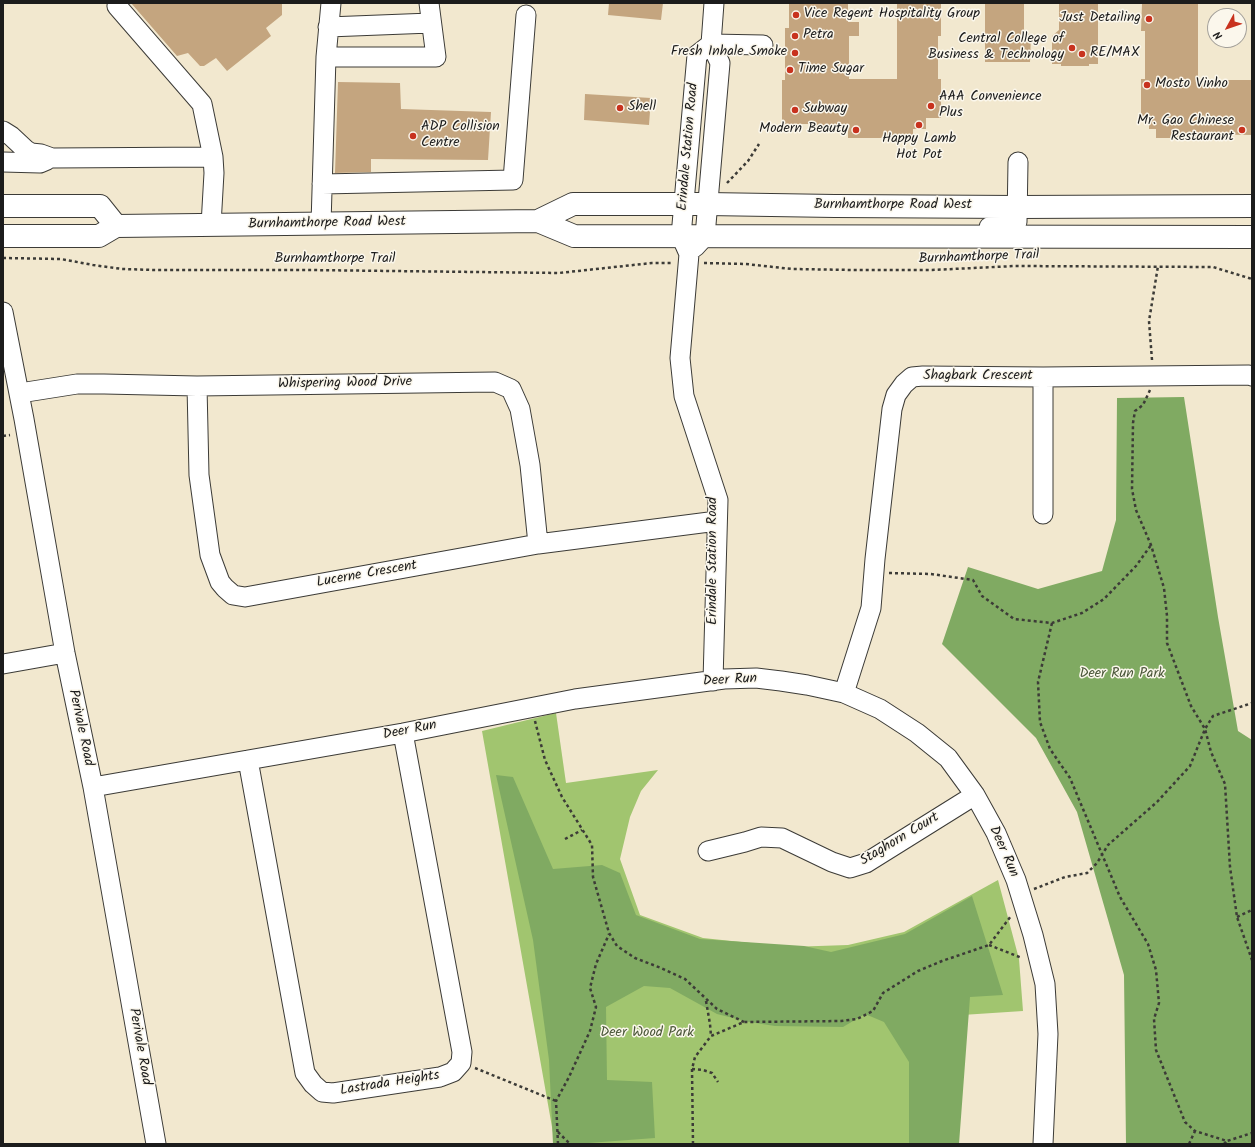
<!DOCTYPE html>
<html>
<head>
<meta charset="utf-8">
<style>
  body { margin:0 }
  #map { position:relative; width:1255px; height:1147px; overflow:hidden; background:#f2e8cf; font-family:Kalam,sans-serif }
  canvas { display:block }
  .frame { position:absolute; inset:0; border:4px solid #1c1c1c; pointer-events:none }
  .north { position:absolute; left:1207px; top:8px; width:40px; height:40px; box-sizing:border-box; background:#fbf7ec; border:1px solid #a29f99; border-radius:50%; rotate:230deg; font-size:11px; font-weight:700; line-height:16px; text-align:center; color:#1c1c1c }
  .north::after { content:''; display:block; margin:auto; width:14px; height:18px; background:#c8321e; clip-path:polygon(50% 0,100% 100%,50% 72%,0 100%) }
</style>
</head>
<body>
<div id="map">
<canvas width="1255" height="1147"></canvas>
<div class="frame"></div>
<div class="north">N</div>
</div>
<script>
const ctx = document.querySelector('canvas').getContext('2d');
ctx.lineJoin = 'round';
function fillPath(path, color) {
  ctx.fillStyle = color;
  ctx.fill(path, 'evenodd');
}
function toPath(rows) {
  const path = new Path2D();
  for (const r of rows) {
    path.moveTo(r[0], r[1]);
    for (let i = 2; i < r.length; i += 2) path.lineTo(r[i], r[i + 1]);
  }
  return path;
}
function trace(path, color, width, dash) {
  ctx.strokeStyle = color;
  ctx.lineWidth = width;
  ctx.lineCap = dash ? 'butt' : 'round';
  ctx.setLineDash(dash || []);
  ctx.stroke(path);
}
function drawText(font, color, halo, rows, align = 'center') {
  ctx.font = font + ' Kalam,sans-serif';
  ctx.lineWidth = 3;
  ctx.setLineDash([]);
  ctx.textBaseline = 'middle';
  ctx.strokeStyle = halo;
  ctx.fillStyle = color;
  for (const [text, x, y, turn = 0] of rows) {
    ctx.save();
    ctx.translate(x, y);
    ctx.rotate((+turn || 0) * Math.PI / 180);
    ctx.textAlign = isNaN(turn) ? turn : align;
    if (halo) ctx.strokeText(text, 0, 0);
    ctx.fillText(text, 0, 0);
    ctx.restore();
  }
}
fillPath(toPath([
  [556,713,566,783,658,770,641,791,630,817,620,859,640,915,703,938,789,947,848,945,904,932,998,880,1019,959,1023,1011,962,1015,950,1144,555,1144,482,731]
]), '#a1c56f');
fillPath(toPath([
  [1184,397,1218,617,1238,731,1252,740,1252,1144,1126,1144,1124,975,1077,812,1036,738,942,644,968,567,1038,589,1102,571,1116,520,1117,398],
  [496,775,513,777,553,869,602,865,620,873,636,915,700,939,804,946,831,952,905,934,972,896,1003,995,970,997,959,1144,909,1144,909,1062,884,1022,865,1014,843,1027,775,1026,749,1022,717,1014,670,988,644,986,606,1007,607,1080,652,1082,655,1138,575,1144,553,1144,549,1060,533,940]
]), '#80aa62');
fillPath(toPath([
  [131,3,282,3,282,15,266,28,271,36,227,71,216,58,204,66,200,66,188,53,177,56],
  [609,3,663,3,661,20,608,15],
  [789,3,848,3,848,22,859,22,859,36,849,36,849,79,897,79,897,3,939,3,939,4,941,4,941,36,938,36,938,79,941,79,941,118,926,118,926,129,913,129,913,138,848,138,848,128,813,128,813,124,782,124,782,80,785,80,785,28,789,28],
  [985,3,1024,3,1024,31,1031,35,1030,62,985,62],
  [1059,3,1098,3,1098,64,1089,64,1089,66,1061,66,1061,64,1052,64,1052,36,1059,30],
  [1145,3,1198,3,1198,80,1252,80,1252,135,1198,134,1198,138,1156,138,1156,129,1149,129,1149,119,1141,119,1141,79,1145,79,1145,31,1141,31,1142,4],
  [338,82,400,83,401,109,491,112,488,160,371,159,371,172,335,173],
  [585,94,651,98,649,125,584,120]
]), '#c4a57f');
const minor = toPath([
  [118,3,117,6,202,104,213,157,214,173,211,225],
  [328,27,431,23],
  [711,44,697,55,681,236,689,254,680,358,684,396,718,500,713,681],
  [711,44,763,45],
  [326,57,436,57,429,3],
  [3,131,11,136,26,150,31,153,41,154,52,158,213,157],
  [3,162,40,163,47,160],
  [322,184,513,180,526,15],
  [321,224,326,57,331,3],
  [989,227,1014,226,1017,222,1018,162],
  [695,247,705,236,720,63,711,44,714,3],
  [3,312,24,419,65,653,93,787,156,1144],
  [197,386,199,475,210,555,220,582,225,588,233,595,245,597,538,544,717,521],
  [20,393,77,384,104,384,197,386,495,382,511,389,520,409,530,465,538,544],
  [1043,514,1043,377],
  [3,664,65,653],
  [844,693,871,608,875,559,892,409,896,395,904,384,912,377,923,376,1043,377,1249,375,1252,376],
  [248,760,305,1073,313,1084,322,1092,333,1093,440,1077,453,1072,461,1063,462,1052,403,733],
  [93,787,403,733,575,699,724,679,756,678,781,681,807,685,844,693,880,709,917,733,948,758,975,795,996,833,1016,880,1033,935,1045,984,1048,1034,1043,1144],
  [708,851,745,842,761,837,782,838,832,862,850,868,866,863,975,795]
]);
const major = toPath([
  [3,206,100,206,116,226],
  [538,221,573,204,707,204,835,206,1018,207,1252,206],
  [3,236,99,236,116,226,538,221,574,236,1252,237]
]);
trace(minor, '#3c3b37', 21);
trace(major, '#3c3b37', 24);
trace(toPath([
  [727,183,748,161,759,144],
  [3,258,61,259,93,265,122,269,155,270,307,270,559,273,652,263,673,263],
  [704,263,746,264,792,269,854,270,932,270,1015,266,1213,267,1252,279],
  [1152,360,1149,321,1158,266],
  [1150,390,1143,405,1135,411,1133,423,1132,489,1136,510,1151,545,1164,588,1167,616,1167,643,1191,706,1205,729,1211,752,1225,784,1230,867,1237,917,1252,960],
  [3,436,10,435],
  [889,573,931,574,973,580,982,596,1014,619,1052,623,1082,613,1104,599,1136,566,1151,545],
  [1052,623,1038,682,1040,722,1050,749,1070,778,1120,897,1148,944,1156,970,1159,1003,1154,1019,1156,1050,1185,1122,1195,1131,1227,1141,1252,1133],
  [535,721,545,760,562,797,592,845,593,877,609,933,617,946,635,958,661,968,685,979,717,1009,744,1022],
  [565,839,582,830],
  [1034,889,1065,877,1087,873,1097,863,1108,845,1157,802,1190,766,1205,729,1213,716,1252,703],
  [1237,917,1252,910],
  [989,945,1022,958],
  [706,1001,710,1024,711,1036],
  [475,1068,556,1101],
  [692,1069,703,1070,712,1073,718,1082],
  [558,1132,570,1144],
  [558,1144,556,1101,569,1077,590,1031,596,1007,590,988,596,964,609,934],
  [693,1144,692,1069,695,1057,711,1036,744,1022,841,1021,857,1019,873,1011,883,993,918,971,942,961,989,945,1011,916],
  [1189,1144,1195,1131],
  [1224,1144,1227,1141]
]), '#3c3b37', 2.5, [3, 3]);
trace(minor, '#fff', 19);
trace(major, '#fff', 22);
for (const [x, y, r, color] of [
  [796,15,4,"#c8321e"],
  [1149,19,4,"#c8321e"],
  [795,36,4,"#c8321e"],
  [1072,48,4,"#c8321e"],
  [795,53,4,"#c8321e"],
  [1082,54,4,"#c8321e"],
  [790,70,4,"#c8321e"],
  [1147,85,4,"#c8321e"],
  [931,106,4,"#c8321e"],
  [620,108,4,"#c8321e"],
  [795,110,4,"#c8321e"],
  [919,125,4,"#c8321e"],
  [856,130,4,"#c8321e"],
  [1242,130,4,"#c8321e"],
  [413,136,4,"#c8321e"]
]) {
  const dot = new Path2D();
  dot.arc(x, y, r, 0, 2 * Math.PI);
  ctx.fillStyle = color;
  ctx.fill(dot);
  trace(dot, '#fbf7ec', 1.5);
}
drawText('14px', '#1c1c1c', '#fbf7ec', [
  ["Vice Regent Hospitality Group",804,15],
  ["Just Detailing",1141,19,"right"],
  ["Petra",803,36],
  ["Central College of",1064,40,"right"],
  ["Business & Technology",1064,56,"right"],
  ["Fresh Inhale Smoke",787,53,"right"],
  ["RE/MAX",1090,54],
  ["Time Sugar",798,70],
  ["Mosto Vinho",1155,85],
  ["AAA Convenience",939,98],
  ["Plus",939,114],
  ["Shell",628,108],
  ["Subway",803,110],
  ["Mr. Gao Chinese",1234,122,"right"],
  ["Restaurant",1234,138,"right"],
  ["ADP Collision",421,128],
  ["Centre",421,144],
  ["Modern Beauty",848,130,"right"],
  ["Happy Lamb",919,140,"center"],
  ["Hot Pot",919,156,"center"]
], 'left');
drawText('14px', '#1c1c1c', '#fbf7ec', [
  ["Erindale Station Road",689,147,-85],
  ["Burnhamthorpe Road West",893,206],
  ["Burnhamthorpe Road West",327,224,-1],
  ["Burnhamthorpe Trail",979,258,-2],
  ["Burnhamthorpe Trail",335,260],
  ["Shagbark Crescent",978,377],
  ["Whispering Wood Drive",345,384,-1],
  ["Erindale Station Road",714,561,-90],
  ["Lucerne Crescent",367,575,-10],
  ["Deer Run",730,681,-3],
  ["Perivale Road",80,728,78],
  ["Deer Run",410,731,-11],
  ["Staghorn Court",900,840,-31],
  ["Deer Run",1003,852,66],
  ["Perivale Road",139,1047,80],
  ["Lastrada Heights",390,1084,-9]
]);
drawText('14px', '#4b5739', '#fbf7ec', [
  ["Deer Run Park",1122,675],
  ["Deer Wood Park",647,1034]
]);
</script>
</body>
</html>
